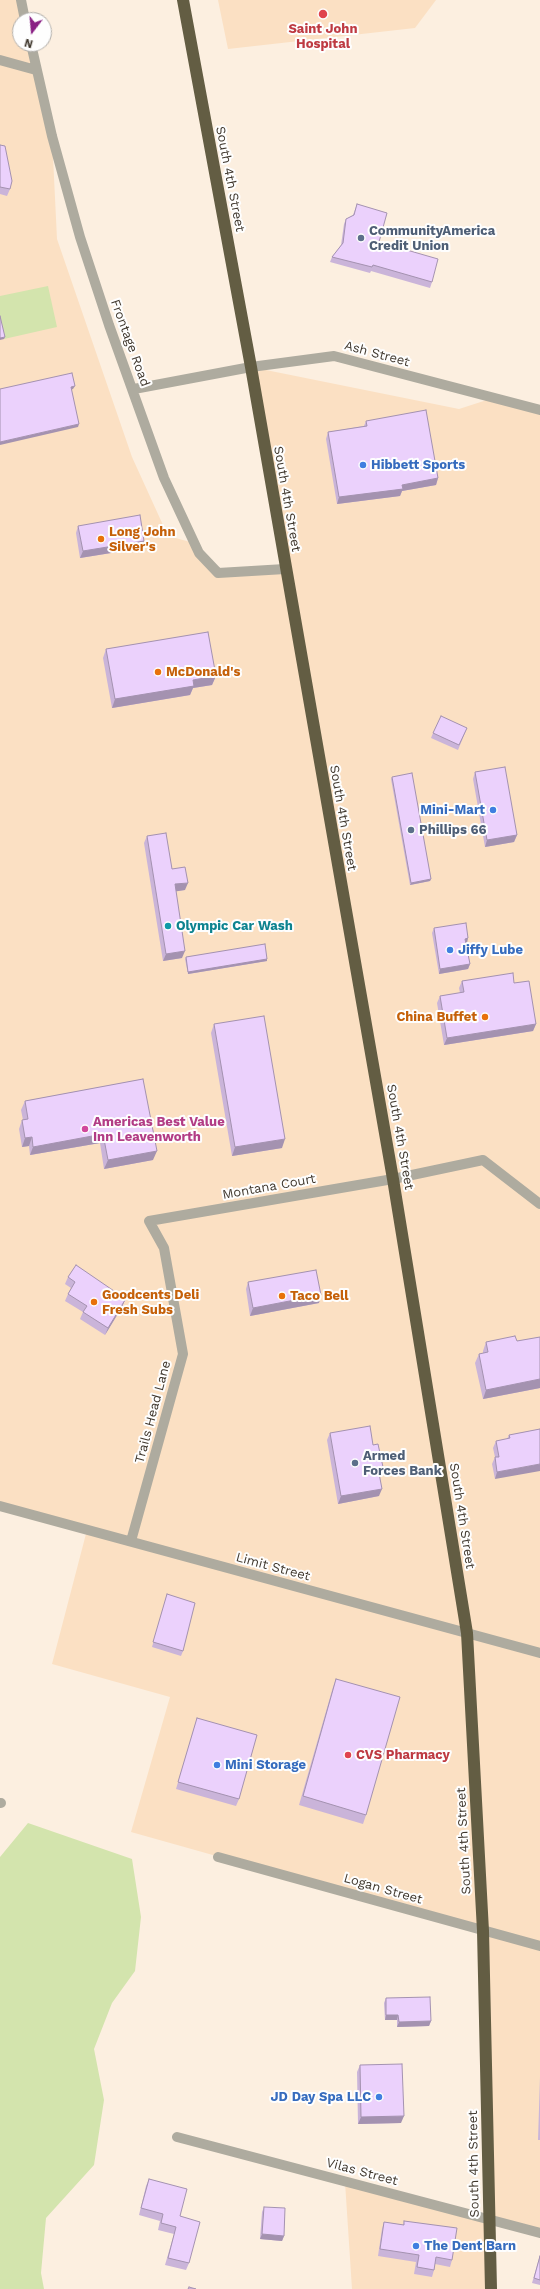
<!DOCTYPE html>
<html>
<head>
<meta charset="utf-8">
<style>
  body { margin:0 }
  #map { position:relative; width:540px; height:2289px; overflow:hidden; background:#fcefe0; font-family:"Work Sans",sans-serif }
  canvas { display:block }
  .north { position:absolute; left:12px; top:12px; width:40px; height:40px; box-sizing:border-box; background:#fefefe; border:1px solid #b2afab; border-radius:50%; rotate:196deg; font-size:11px; font-weight:700; line-height:16px; text-align:center; color:#40382e }
  .north::after { content:''; display:block; margin:auto; width:14px; height:18px; background:#891e84; clip-path:polygon(50% 0,100% 100%,50% 72%,0 100%) }
</style>
</head>
<body>
<div id="map">
<canvas width="540" height="2289"></canvas>
<div class="north">N</div>
</div>
<script>
const ctx = document.querySelector('canvas').getContext('2d');
ctx.lineJoin = 'round';
function fillPath(path, color) {
  ctx.fillStyle = color;
  ctx.fill(path, 'evenodd');
}
function toPath(rows) {
  const path = new Path2D();
  for (const r of rows) {
    path.moveTo(r[0], r[1]);
    for (let i = 2; i < r.length; i += 2) path.lineTo(r[i], r[i + 1]);
  }
  return path;
}
function trace(path, color, width, dash) {
  ctx.strokeStyle = color;
  ctx.lineWidth = width;
  ctx.lineCap = dash ? 'butt' : 'round';
  ctx.setLineDash(dash || []);
  ctx.stroke(path);
}
function drawText(font, color, halo, rows, align = 'center') {
  ctx.font = font + ' "Work Sans",sans-serif';
  ctx.lineWidth = 4;
  ctx.setLineDash([]);
  ctx.textBaseline = 'middle';
  ctx.strokeStyle = halo;
  ctx.fillStyle = color;
  for (const [text, x, y, turn = 0] of rows) {
    ctx.save();
    ctx.translate(x, y);
    ctx.rotate((+turn || 0) * Math.PI / 180);
    ctx.textAlign = isNaN(turn) ? turn : align;
    if (halo) ctx.strokeText(text, 0, 0);
    ctx.fillText(text, 0, 0);
    ctx.restore();
  }
}
fillPath(toPath([
  [0,0,21,0,20,44,31,44,52,136,57,239,132,457,168,536,194,543,218,573,285,569,251,367,459,409,493,398,540,410,540,2233,490,2220,491,2289,352,2289,345,2182,489,2219,483,1931,131,1832,170,1697,52,1664,87,1530,0,1506],
  [218,0,436,0,415,28,228,49]
]), '#fbe0c3');
fillPath(toPath([
  [48,286,57,327,4,339,0,322,0,296],
  [28,1823,132,1859,141,1917,135,1971,112,2003,94,2049,104,2100,94,2165,46,2218,41,2273,44,2289,0,2289,0,1857]
]), '#d3e4ad');
trace(toPath([
  [21,0,25,20],
  [31,44,52,136,80,237,109,325,164,478,199,553,218,573,285,569],
  [0,60,36,70],
  [134,389,251,367,334,356,540,410],
  [0,1506,540,1653],
  [131,1541,183,1354,164,1248,149,1221,393,1179,483,1160,540,1204],
  [0,1803,1,1803],
  [218,1857,540,1946],
  [177,2137,540,2233]
]), '#aeab9f', 10);
trace(toPath([
  [183,0,251,367,393,1179,467,1633,483,1931,491,2289]
]), '#635d43', 12);
fillPath(toPath([
  [0,145,10,189,7,196,0,194],
  [357,204,379,242,432,282,430,288,371,271,370,273,330,262,332,257,341,245,344,224,346,219,353,215],
  [366,421,438,478,436,485,402,491,400,496,337,504,326,439,328,432,364,426],
  [78,526,142,548,80,558,76,533],
  [106,649,216,676,212,685,193,688,190,695,112,708,103,658],
  [467,728,458,750,431,738,433,733],
  [475,772,517,835,514,842,485,847,473,779],
  [392,777,431,879,430,881,410,885,391,779],
  [147,836,172,869,185,890,176,891,182,958,163,961,144,843],
  [434,928,468,938,466,943,470,964,468,969,439,974,432,933],
  [186,957,267,959,267,961,188,974,185,959],
  [462,981,514,983,536,1024,533,1031,444,1045,437,1003,440,996,460,993,459,988],
  [214,1024,282,1148,232,1156,211,1033],
  [143,1079,153,1160,104,1169,100,1143,30,1155,29,1146,22,1147,19,1129,22,1120,23,1120,21,1110,25,1101],
  [68,1277,125,1300,122,1307,105,1335,80,1319,83,1312,65,1301,68,1294,71,1288,65,1284],
  [248,1282,319,1303,250,1316,246,1289],
  [540,1337,540,1388,483,1399,475,1363,479,1354,483,1353,483,1351,486,1342,517,1341],
  [540,1429,495,1479,492,1464,495,1457,493,1448,496,1441,507,1439,509,1435],
  [330,1433,373,1445,380,1474,379,1475,379,1496,338,1504,327,1440],
  [167,1594,183,1651,181,1656,152,1647],
  [336,1679,366,1815,363,1824,299,1805,333,1687],
  [197,1718,239,1799,236,1806,176,1789],
  [386,1998,431,2021,429,2026,397,2027,397,2020,385,2020,384,2003],
  [360,2065,401,2123,358,2124,357,2072],
  [540,2077,540,2140,538,2140],
  [149,2179,180,2216,189,2263,186,2270,165,2265,174,2234,158,2230,160,2221,139,2215,146,2186],
  [264,2207,284,2236,282,2241,260,2239,262,2212],
  [404,2221,452,2260,450,2267,435,2264,434,2270,432,2277,414,2274,416,2262,378,2256,382,2229,384,2222,403,2225],
  [540,2255,540,2285,532,2283]
]), '#cab4d9');
fillPath(toPath([
  [5,337,4,339,0,340,0,338],
  [75,386,73,389,70,390,71,387],
  [79,424,78,427,0,445,0,442],
  [438,478,436,485,402,491,400,496,337,504,339,497],
  [144,541,142,548,80,558,83,551],
  [216,676,212,685,193,688,190,695,112,708,115,699,193,680],
  [517,835,514,842,485,847,487,840],
  [431,879,430,881,410,885,411,883],
  [188,883,185,890,172,892,175,884],
  [468,938,467,943,464,944,465,939],
  [185,951,182,958,163,961,166,954],
  [267,959,267,961,188,974,188,972],
  [470,964,468,969,439,974,440,969],
  [536,1024,533,1031,444,1045,447,1038],
  [103,1134,100,1143,30,1155,33,1147],
  [32,1137,29,1146,22,1147,25,1138],
  [285,1139,282,1148,232,1156,235,1147],
  [157,1151,153,1160,104,1169,108,1160],
  [321,1295,319,1303,250,1316,253,1308],
  [125,1300,122,1307,105,1335,108,1328],
  [540,1379,540,1388,483,1399,486,1390],
  [540,1464,540,1471,495,1479,497,1472],
  [383,1467,380,1474,376,1475,378,1468],
  [382,1489,379,1496,338,1504,341,1496],
  [386,2015,398,2015,397,2020,385,2020],
  [431,2021,429,2026,397,2027,399,2022],
  [404,2116,401,2123,358,2124,361,2117],
  [262,2234,284,2236,282,2241,260,2239]
]), '#a492b0');
const building = toPath([
  [0,145,5,146,12,181,10,189,0,187,0,145],
  [357,204,387,213,379,242,438,259,432,282,373,265,372,267,332,257,343,243,346,219,354,215,357,204],
  [0,316,5,337,0,338,0,316],
  [72,373,75,386,71,387,79,424,0,442,0,389,72,373],
  [426,410,438,478,402,485,403,489,339,497,328,432,367,426,366,421,426,410],
  [140,515,144,541,83,551,78,526,140,515],
  [208,632,216,676,193,680,194,686,115,699,106,649,208,632],
  [441,716,467,728,459,745,433,733,441,716],
  [505,767,517,835,487,840,475,772,505,767],
  [412,773,431,879,411,883,392,777,412,773],
  [166,833,172,869,185,867,188,883,175,884,185,951,166,954,147,836,166,833],
  [466,923,468,938,465,939,470,964,440,969,434,928,466,923],
  [265,944,267,959,188,972,186,957,265,944],
  [513,973,514,983,529,981,536,1024,447,1038,440,996,464,992,462,981,513,973],
  [264,1016,285,1139,235,1147,214,1024,264,1016],
  [143,1079,157,1151,108,1160,103,1134,33,1147,32,1137,25,1138,22,1120,28,1119,25,1101,143,1079],
  [76,1265,114,1291,121,1293,125,1300,108,1328,83,1312,87,1306,68,1294,75,1282,68,1277,76,1265],
  [316,1270,321,1295,253,1308,248,1282,316,1270],
  [515,1336,517,1341,540,1337,540,1379,486,1390,479,1354,488,1352,486,1342,515,1336],
  [370,1426,373,1445,378,1444,383,1467,378,1468,382,1489,341,1496,330,1433,370,1426],
  [540,1429,540,1464,497,1472,495,1457,499,1457,496,1441,510,1438,509,1435,540,1429],
  [167,1594,195,1603,183,1651,153,1642,167,1594],
  [336,1679,400,1697,366,1815,303,1796,336,1679],
  [197,1718,257,1735,239,1799,178,1782,197,1718],
  [430,1997,431,2021,399,2022,398,2015,386,2015,386,1998,430,1997],
  [402,2064,404,2116,361,2117,360,2065,402,2064],
  [149,2179,187,2189,180,2216,200,2222,189,2263,168,2258,176,2227,161,2223,163,2214,141,2208,149,2179],
  [264,2207,285,2208,284,2236,262,2234,264,2207],
  [404,2221,457,2228,452,2260,436,2257,434,2270,417,2267,419,2255,380,2249,384,2222,404,2225,404,2221],
  [540,2256,540,2280,534,2278,540,2256],
  [189,2287,196,2289,188,2289,189,2287]
]);
fillPath(building, '#ebd1fc');
trace(building, '#a492b0', 1);
for (const [x, y, r, color] of [
  [323,14,5,"#e0444e"],
  [361,238,4,"#5c6f8a"],
  [363,465,4,"#3f7fe0"],
  [101,539,4,"#e8710a"],
  [158,672,4,"#e8710a"],
  [493,810,4,"#3f7fe0"],
  [411,830,4,"#5c6f8a"],
  [168,926,4,"#0f9aa8"],
  [450,950,4,"#3f7fe0"],
  [485,1017,4,"#e8710a"],
  [85,1129,4,"#d1479c"],
  [282,1296,4,"#e8710a"],
  [94,1302,4,"#e8710a"],
  [355,1463,4,"#5c6f8a"],
  [348,1755,4,"#e0444e"],
  [217,1765,4,"#3f7fe0"],
  [379,2097,4,"#3f7fe0"],
  [416,2246,4,"#3f7fe0"]
]) {
  const dot = new Path2D();
  dot.arc(x, y, r, 0, 2 * Math.PI);
  ctx.fillStyle = color;
  ctx.fill(dot);
  trace(dot, '#fefefe', 1.5);
}
drawText('bold 13px', '#be3a42', '#fefefe', [
  ["Saint John",323,29],
  ["Hospital",323,44],
  ["CVS Pharmacy",356,1755,"left"]
]);
drawText('13px', '#40382e', '#fefefe', [
  ["South 4th Street",230,179,79],
  ["Frontage Road",130,343,70],
  ["Ash Street",377,354,15],
  ["South 4th Street",287,499,80],
  ["South 4th Street",343,818,80],
  ["South 4th Street",400,1137,80],
  ["Montana Court",269,1187,-10],
  ["Trails Head Lane",153,1412,-75],
  ["South 4th Street",462,1516,81],
  ["Limit Street",273,1567,15],
  ["South 4th Street",464,1841,-93],
  ["Logan Street",383,1889,16],
  ["South 4th Street",474,2164,-91],
  ["Vilas Street",362,2172,15]
]);
drawText('bold 13px', '#4e5e75', '#fefefe', [
  ["CommunityAmerica",369,231],
  ["Credit Union",369,246],
  ["Phillips 66",419,830],
  ["Armed",363,1456],
  ["Forces Bank",363,1471]
], 'left');
drawText('bold 13px', '#366cbe', '#fefefe', [
  ["Hibbett Sports",371,465],
  ["Mini-Mart",485,810,"right"],
  ["Jiffy Lube",458,950],
  ["Mini Storage",225,1765],
  ["JD Day Spa LLC",371,2097,"right"],
  ["The Dent Barn",424,2246]
], 'left');
drawText('bold 13px', '#c56008', '#fefefe', [
  ["Long John",109,532],
  ["Silver's",109,547],
  ["McDonald's",166,672],
  ["China Buffet",477,1017,"right"],
  ["Goodcents Deli",102,1295],
  ["Fresh Subs",102,1310],
  ["Taco Bell",290,1296]
], 'left');
drawText('bold 13px', '#0d838f', '#fefefe', [
  ["Olympic Car Wash",176,926]
], 'left');
drawText('bold 13px', '#b23c85', '#fefefe', [
  ["Americas Best Value",93,1122],
  ["Inn Leavenworth",93,1137]
], 'left');
</script>
</body>
</html>
